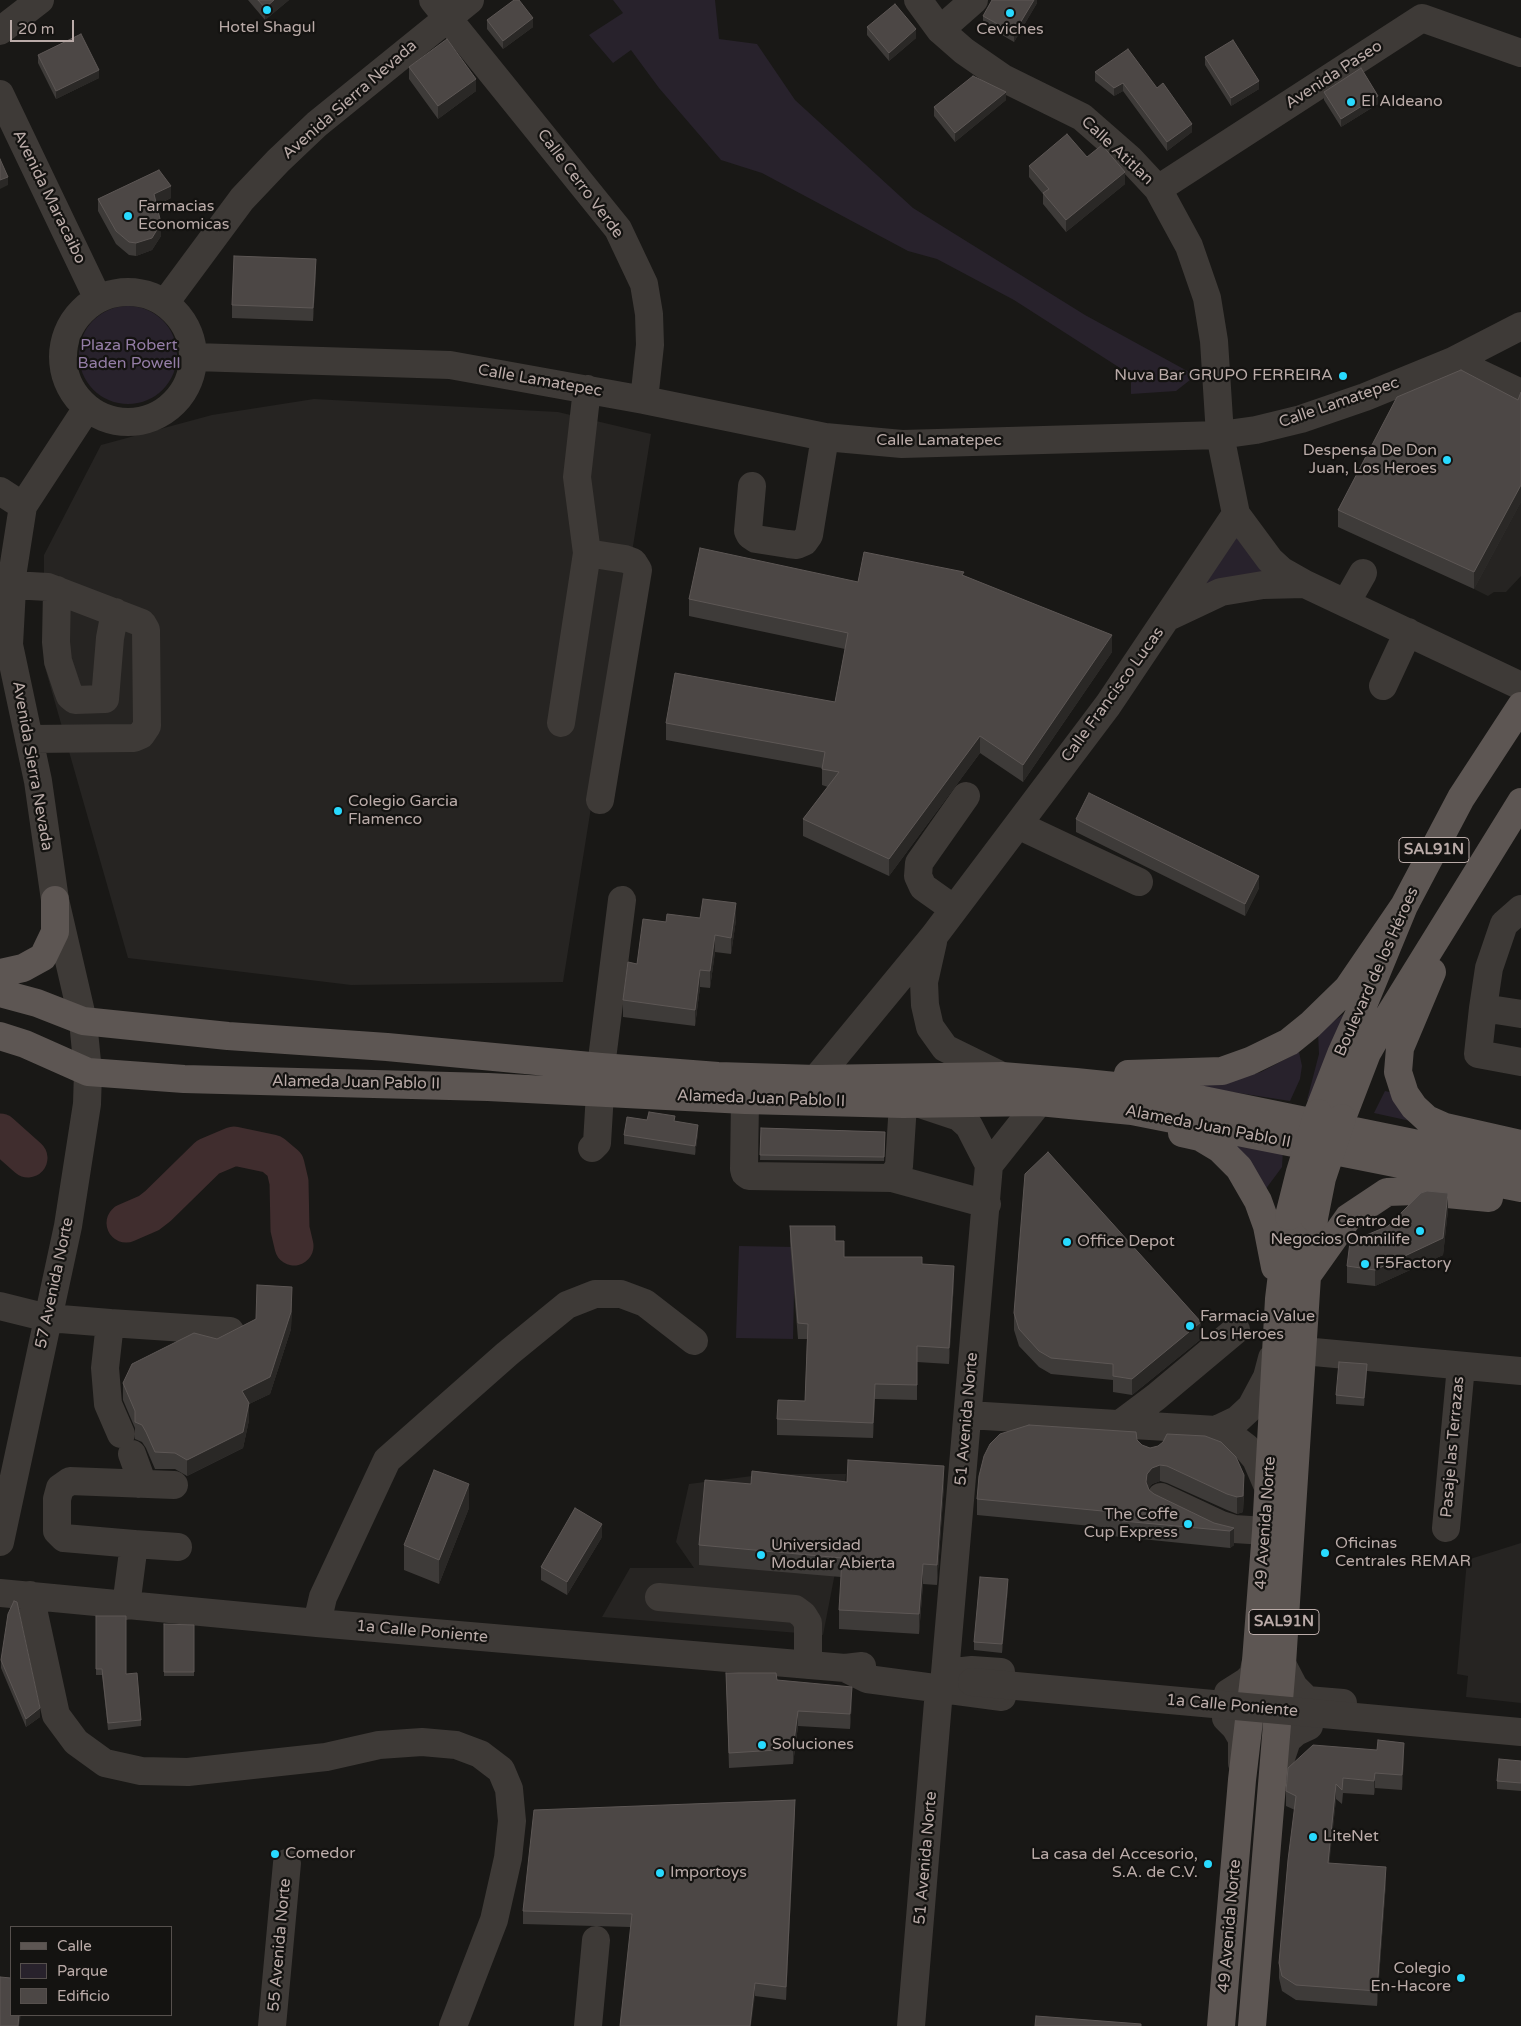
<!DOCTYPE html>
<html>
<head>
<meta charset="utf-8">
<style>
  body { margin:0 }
  #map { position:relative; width:1521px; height:2026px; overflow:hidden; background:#191816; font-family:"Varela Round",sans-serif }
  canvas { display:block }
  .legend { position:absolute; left:10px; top:1926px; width:162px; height:90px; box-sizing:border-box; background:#141311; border:1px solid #56504d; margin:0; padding:6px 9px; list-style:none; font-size:15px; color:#baaba8 }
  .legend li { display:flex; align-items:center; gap:10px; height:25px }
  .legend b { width:25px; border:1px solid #56504d }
  .scale { position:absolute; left:10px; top:20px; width:64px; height:22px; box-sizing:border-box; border:2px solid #baaba8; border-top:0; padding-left:6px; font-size:15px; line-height:18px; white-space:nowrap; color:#baaba8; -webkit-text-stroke:4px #141311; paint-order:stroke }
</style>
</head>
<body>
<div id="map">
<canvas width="1521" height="2026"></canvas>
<ul class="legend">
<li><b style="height:6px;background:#5d5653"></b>Calle</li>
<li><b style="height:14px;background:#28222c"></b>Parque</li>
<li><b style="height:14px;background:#4c4745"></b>Edificio</li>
</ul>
<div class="scale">20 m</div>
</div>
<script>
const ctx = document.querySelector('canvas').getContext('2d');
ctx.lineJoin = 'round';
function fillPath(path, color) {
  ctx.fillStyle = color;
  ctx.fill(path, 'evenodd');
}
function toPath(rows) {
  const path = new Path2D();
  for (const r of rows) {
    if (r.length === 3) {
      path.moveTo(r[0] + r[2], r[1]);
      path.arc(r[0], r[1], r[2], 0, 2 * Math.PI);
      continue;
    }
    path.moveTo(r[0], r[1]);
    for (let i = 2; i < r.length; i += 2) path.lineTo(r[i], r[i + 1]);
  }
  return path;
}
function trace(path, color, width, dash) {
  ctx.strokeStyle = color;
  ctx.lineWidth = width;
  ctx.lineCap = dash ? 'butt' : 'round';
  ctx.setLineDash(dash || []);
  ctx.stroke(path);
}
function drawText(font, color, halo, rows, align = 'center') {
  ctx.font = font + ' "Varela Round",sans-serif';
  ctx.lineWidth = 4.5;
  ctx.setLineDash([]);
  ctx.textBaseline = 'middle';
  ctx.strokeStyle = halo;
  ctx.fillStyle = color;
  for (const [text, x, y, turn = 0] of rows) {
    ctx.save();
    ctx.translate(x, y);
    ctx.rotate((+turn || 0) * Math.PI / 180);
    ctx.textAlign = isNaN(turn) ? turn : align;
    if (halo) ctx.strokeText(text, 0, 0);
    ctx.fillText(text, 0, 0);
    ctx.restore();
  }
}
fillPath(toPath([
  [314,399,558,412,651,434,563,982,351,985,128,958,44,664,44,555,101,445,212,415],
  [1521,502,1521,576,1506,592,1494,592,1488,596,1474,589],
  [768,1474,846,1474,835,1573,823,1635,602,1617,630,1568,694,1568,676,1542,689,1484],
  [1521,1543,1521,1703,1466,1697,1468,1676,1457,1674,1467,1560]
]), '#262422');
fillPath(toPath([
  [613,0,715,0,719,39,757,44,795,100,913,208,1085,315,1191,373,1190,380,1176,391,1131,394,1131,375,1014,300,937,259,908,251,762,173,721,160,659,88,631,50,613,63,589,35,623,13],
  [128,355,49],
  [1237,527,1279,578,1201,589],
  [1348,1011,1315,1105,1307,1100,1319,1054,1318,1032],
  [1299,1052,1302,1066,1300,1079,1290,1101,1181,1084,1230,1081,1261,1072],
  [1385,1091,1394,1093,1424,1124,1374,1113],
  [1224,1135,1283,1150,1282,1167,1265,1190],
  [739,1246,795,1247,793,1339,736,1338]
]), '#28222c');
trace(toPath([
  [0,1133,28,1158],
  [126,1223,149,1213,158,1206,208,1157,234,1146,272,1154,285,1165,289,1182,290,1229,294,1246]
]), '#402d2e', 39);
trace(toPath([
  [433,0,618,229,644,284,649,314,650,345,644,400],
  [918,0,940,30,964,51,1003,78,1082,117,1130,159,1158,189,1189,246,1207,298,1214,341,1220,435,1236,514,1270,560,1282,571,1305,584,1521,686],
  [940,30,974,0],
  [0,31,40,0],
  [0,94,98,299],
  [1158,189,1422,18,1521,53],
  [128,357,65],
  [165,303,242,199,278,161,317,124,470,0],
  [194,357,450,365,644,400,825,437,902,444,1220,435,1256,430,1301,419,1365,397,1453,361,1521,326],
  [1453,361,1521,393],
  [752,486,748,531,750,535,756,539,788,544,797,545,804,542,809,535,825,437],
  [0,491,23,506],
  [587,553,625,559,633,562,638,570,600,800],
  [12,585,48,587,142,623,146,630,147,726,141,735,134,738,29,739],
  [57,590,56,642,58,661,67,688,70,696,75,700,105,699,110,638,115,612],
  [1346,603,1363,573],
  [1168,617,1221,592,1263,585,1305,584],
  [1383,686,1408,632],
  [561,723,587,553,577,477,587,389],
  [1018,825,1139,882],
  [954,909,923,887,918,876,919,863,966,796],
  [933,942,924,982,925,1005,930,1027,945,1048,1002,1076],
  [1483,1008,1489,968,1504,924,1521,909],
  [1521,1014,1483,1008,1478,1054,1521,1062],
  [601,1067,622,900],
  [816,1079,934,936,1108,705,1236,514],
  [745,1100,744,1169,745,1173,749,1176,892,1178,987,1204],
  [923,1105,959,1117,969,1126,989,1165,945,1673,972,1670,1001,1672],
  [592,1148,597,1143,600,1093],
  [989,1165,1039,1102],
  [892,1178,899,1166,903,1104],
  [0,1306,48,1318,110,1323,105,1368,108,1404,121,1434],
  [110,1323,230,1331],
  [1303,1351,1521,1371],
  [968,1415,1216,1430,1233,1437,1246,1447,1256,1459,1268,1487],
  [1120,1424,1156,1397,1236,1330],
  [1216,1430,1237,1420,1251,1407,1267,1377,1272,1358],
  [132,1454,140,1476,139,1484],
  [1161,1497,1221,1525,1234,1529,1266,1531],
  [1446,1528,1461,1366],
  [0,1542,68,1226,87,1104,88,1072,83,1021,55,900,38,781,9,645,13,570,23,506,87,408],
  [134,1544,178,1547],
  [0,1593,317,1623,845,1668,862,1666],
  [30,1595,56,1715,76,1742,105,1763,141,1771,188,1772,326,1757,379,1745,422,1742,456,1745,480,1754,501,1770,509,1789,512,1821,508,1858,494,1920,453,2026],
  [659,1597,795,1609,803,1615,808,1623,808,1665],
  [126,1606,134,1544,64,1538,57,1531,57,1499,60,1488,70,1481,174,1485],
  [317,1623,323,1597,387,1460,507,1354,567,1305,595,1294,621,1294,645,1303,694,1341],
  [1282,1664,1294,1687,1307,1700,1343,1703],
  [845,1668,867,1679,1002,1697],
  [1228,1693,1247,1681,1253,1675,1256,1661],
  [1226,1718,1235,1727,1242,1739,1242,1763],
  [1276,1773,1287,1740,1296,1732,1309,1726],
  [272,2026,287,1863],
  [588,2026,596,1940],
  [911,2026,939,1690]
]), '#3e3a37', 28);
trace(toPath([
  [1432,972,1400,1048,1398,1072,1405,1094,1414,1107,1427,1119,1445,1127,1521,1144],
  [0,973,23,968,43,957,55,932,55,900],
  [0,993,37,1003,83,1021,228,1036,387,1047,601,1067,718,1076,816,1079,1002,1076,1076,1082,1154,1090,1521,1165],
  [0,1036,25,1044,88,1072,184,1079,488,1087,745,1100,903,1104,1039,1102,1132,1111,1521,1188],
  [1128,1074,1222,1071,1250,1061,1289,1042,1310,1025,1348,988,1404,906],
  [1318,1113,1341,1054,1364,1003,1404,906,1461,798,1521,706],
  [1342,1118,1367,1053,1383,1025,1521,802],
  [1182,1133,1200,1137,1220,1149,1239,1168,1258,1201,1267,1226,1275,1267],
  [1309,1273,1348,1218,1387,1192,1416,1191,1489,1198],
  [1221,2026,1242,1780,1256,1661,1266,1531,1279,1299,1289,1216],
  [1252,2026,1282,1664,1307,1276,1314,1218]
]), '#5d5653', 28);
trace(toPath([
  [972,1682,1521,1732]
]), '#3e3a37', 28);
trace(toPath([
  [1289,1216,1300,1172,1318,1113],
  [1314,1218,1322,1178,1342,1118]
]), '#5d5653', 28);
fillPath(toPath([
  [248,0,289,0,265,20],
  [1037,0,1037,3,1014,42,983,24,983,16],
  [487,20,533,27,503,49,487,29],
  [867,27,916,38,889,61,867,35],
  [38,55,99,78,56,99,38,63],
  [1205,57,1259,89,1231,106,1205,65],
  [409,67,476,91,438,119,409,79],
  [1095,72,1157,88,1192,132,1167,151,1123,91,1114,96,1095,81],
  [1324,92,1378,104,1341,127,1324,100],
  [1006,100,955,142,934,116,934,107],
  [1087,157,1125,184,1066,232,1043,204,1043,194,1029,177,1029,166],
  [171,198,157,205,161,236,152,250,136,256,129,255,116,244,98,211,98,199],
  [316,272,313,321,232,318,232,305],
  [1521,392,1521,502,1474,589,1338,527,1338,510,1518,400],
  [964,576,1112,652,1023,782,980,753,889,876,803,836,803,819,828,787,822,785,822,768,666,740,666,723,835,702,845,649,689,616,689,599,858,582],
  [1076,819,1259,888,1245,916,1076,832],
  [700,918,736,920,731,954,715,952,710,988,700,987,695,1026,623,1017,623,1000,637,964,666,922],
  [647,1120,675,1122,698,1133,695,1155,624,1144,624,1135],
  [761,1128,885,1132,884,1161,760,1160],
  [1448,1210,1443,1255,1375,1286,1347,1283,1347,1266],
  [790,1226,835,1241,844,1257,922,1264,954,1281,949,1364,917,1362,917,1400,875,1399,873,1438,777,1435,777,1419,805,1401,807,1339,798,1339,790,1242],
  [292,1303,291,1329,270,1394,249,1404,249,1420,243,1448,187,1476,175,1469,155,1469,146,1448,142,1442,135,1439,135,1428,123,1400,123,1383],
  [1014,1313,1201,1339,1132,1395,1113,1392,1113,1380,1051,1374,1039,1367,1019,1346,1014,1330],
  [1367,1373,1364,1406,1336,1404,1336,1395],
  [1137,1440,1142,1445,1150,1448,1244,1492,1243,1512,1237,1514,1227,1510,1167,1483,1160,1481,1152,1484,1148,1489,1154,1494,1214,1523,1234,1528,1234,1545,1230,1548,1112,1536,1112,1528,977,1515,977,1499],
  [847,1482,944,1485,937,1585,923,1584,919,1634,839,1629,839,1610,841,1577,699,1565,699,1545,751,1484],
  [469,1508,439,1584,404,1570,404,1545],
  [602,1537,567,1595,541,1580,541,1567],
  [1008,1588,1002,1653,974,1650,974,1642],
  [96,1616,126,1674,141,1720,141,1726,108,1730,102,1675,96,1675],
  [164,1624,194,1625,194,1676,164,1676],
  [1,1660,40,1717,26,1727,1,1668],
  [726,1673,777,1680,852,1702,850,1729,798,1726,793,1764,729,1768],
  [1404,1757,1402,1790,1375,1788,1374,1795,1343,1793,1342,1804,1336,1799,1329,1863,1386,1882,1377,2006,1296,2000,1282,1991,1279,1978,1279,1963,1295,1810,1286,1806,1286,1791],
  [1521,1761,1521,1791,1497,1789,1497,1781],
  [795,1813,786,2000,755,1996,630,1927,523,1924,523,1911]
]), '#3e3b39');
fillPath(toPath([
  [274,0,289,0,265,20,265,8],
  [1034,0,1037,0,1037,3,1014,42,1014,33],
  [533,18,533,27,503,49,503,41],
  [916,29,916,38,889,61,889,53],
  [99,70,99,78,56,99,56,91],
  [476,79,476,91,438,119,438,106],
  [1259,81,1259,89,1231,106,1231,98],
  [1123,83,1123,91,1114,96,1114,88],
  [1006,92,1006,100,955,142,955,133],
  [1378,96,1378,104,1341,127,1341,119],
  [1192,124,1192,132,1167,151,1167,142],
  [1125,172,1125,184,1066,232,1066,220],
  [8,177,8,185,0,189,0,180],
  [171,186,171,198,154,206,154,194],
  [161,223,161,236,152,250,136,256,136,243],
  [316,259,316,272,313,321,313,308],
  [1521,485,1521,502,1474,589,1474,572],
  [1112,635,1112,652,1023,782,1023,765],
  [980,736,980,753,889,876,889,859],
  [1259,876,1259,888,1245,916,1245,904],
  [736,903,736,920,731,954,731,938],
  [715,935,715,952,710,988,710,971],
  [700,970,700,987,695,1026,695,1010],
  [698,1125,698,1133,695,1155,695,1146],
  [1448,1193,1448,1210,1443,1255,1375,1286,1375,1270],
  [954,1266,954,1281,949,1364,949,1348],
  [292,1287,291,1329,270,1394,249,1404,249,1420,243,1448,187,1476,187,1460,242,1391],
  [1201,1322,1201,1339,1132,1395,1132,1379],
  [1367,1364,1367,1373,1364,1406,1364,1398],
  [875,1384,875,1399,873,1438,873,1423],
  [1160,1465,1160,1481,1152,1484,1147,1491,1146,1482,1147,1474,1152,1468],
  [944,1466,944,1485,937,1585,937,1565],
  [1244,1475,1243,1512,1237,1514,1237,1497],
  [469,1484,469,1508,439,1584,439,1560],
  [602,1524,602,1537,567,1595,567,1582],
  [1234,1528,1234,1545,1230,1548,1230,1531],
  [923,1564,923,1584,919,1634,919,1614],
  [1008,1579,1008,1588,1002,1653,1002,1644],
  [852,1687,852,1702,850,1729,850,1714],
  [40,1708,40,1717,26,1727,26,1719],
  [798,1711,798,1726,793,1764,793,1749],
  [1404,1743,1404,1757,1402,1790,1402,1775],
  [1375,1773,1375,1788,1374,1795,1374,1781],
  [1336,1784,1336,1799,1328,1878,1328,1863],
  [795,1800,795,1813,786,2000,786,1987],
  [1386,1867,1386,1882,1377,2006,1377,1991],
  [755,1983,755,1996,751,2026,750,2026],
  [19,2015,21,2015,19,2026,18,2026]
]), '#2a2826');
const building = toPath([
  [258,0,274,0,265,8,258,0],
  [514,0,519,0,533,18,503,41,487,20,514,0],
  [992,0,1034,0,1014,33,983,16,992,0],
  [895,4,916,29,889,53,867,27,895,4],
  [81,34,99,70,56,91,38,55,81,34],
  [447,39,476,79,438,106,409,67,447,39],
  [1233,40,1259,81,1231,98,1205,57,1233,40],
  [1128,49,1157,88,1163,83,1192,124,1167,142,1123,83,1114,88,1095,72,1128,49],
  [1361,68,1378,96,1341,119,1324,92,1361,68],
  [973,76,1006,92,955,133,934,107,973,76],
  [1067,134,1087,157,1102,145,1125,172,1066,220,1043,193,1049,189,1029,166,1067,134],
  [0,159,8,177,0,180,0,159],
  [159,170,171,186,154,194,161,223,152,238,136,243,129,242,116,231,98,199,159,170],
  [234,256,316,259,313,308,232,305,234,256],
  [1461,370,1518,400,1521,392,1521,485,1474,572,1338,510,1397,397,1461,370],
  [700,548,858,582,864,552,964,572,962,575,1112,635,1023,765,980,736,889,859,803,819,839,772,822,769,825,752,666,723,675,673,835,702,848,633,689,599,700,548],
  [1089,793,1259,876,1245,904,1076,819,1089,793],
  [703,899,736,903,731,938,715,935,710,971,700,970,695,1010,623,1000,628,962,637,964,643,919,666,922,667,914,700,918,703,899],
  [649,1112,675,1116,674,1121,698,1125,695,1146,624,1135,627,1117,647,1120,649,1112],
  [761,1128,885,1132,884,1157,760,1155,761,1128],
  [1048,1152,1201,1322,1132,1379,1113,1376,1113,1364,1051,1358,1039,1351,1019,1329,1014,1313,1025,1174,1048,1152],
  [1427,1191,1448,1193,1443,1238,1375,1270,1347,1266,1350,1242,1388,1226,1421,1193,1427,1191],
  [790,1226,835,1226,835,1241,844,1241,844,1257,922,1257,922,1264,954,1266,949,1348,917,1346,917,1385,875,1384,873,1423,777,1419,778,1400,805,1401,808,1324,798,1323,790,1226],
  [257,1285,292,1287,291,1312,270,1377,242,1391,249,1403,243,1432,187,1460,175,1453,155,1452,146,1432,142,1425,135,1422,135,1411,123,1383,132,1364,194,1333,217,1339,256,1319,257,1285],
  [1339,1362,1367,1364,1364,1398,1336,1395,1339,1362],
  [1029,1425,1136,1432,1137,1440,1142,1445,1150,1448,1158,1446,1163,1442,1167,1434,1205,1436,1221,1442,1236,1457,1244,1475,1243,1496,1237,1497,1227,1494,1167,1466,1160,1465,1152,1468,1147,1474,1146,1482,1149,1490,1154,1494,1214,1523,1234,1528,1230,1531,1112,1520,1113,1512,977,1499,979,1476,984,1456,990,1444,1000,1434,1029,1425],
  [848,1460,944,1466,937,1565,923,1564,919,1614,839,1610,842,1558,699,1545,705,1480,751,1484,752,1471,847,1482,848,1460],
  [434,1470,469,1484,439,1560,404,1545,434,1470],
  [575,1508,602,1524,567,1582,541,1567,575,1508],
  [980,1577,1008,1579,1002,1644,974,1642,980,1577],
  [14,1601,17,1602,40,1708,26,1719,1,1660,8,1614,14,1601],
  [96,1616,126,1616,126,1674,137,1673,141,1720,108,1723,102,1669,96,1669,96,1616],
  [164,1624,194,1625,194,1672,164,1672,164,1624],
  [726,1673,776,1673,777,1680,852,1687,850,1714,798,1711,793,1749,729,1753,726,1673],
  [1378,1740,1404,1743,1402,1775,1375,1773,1374,1781,1343,1778,1342,1790,1336,1784,1328,1863,1386,1867,1377,1991,1296,1985,1282,1976,1279,1963,1288,1860,1296,1796,1286,1791,1288,1768,1313,1745,1377,1750,1378,1740],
  [1499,1759,1521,1761,1521,1783,1497,1781,1499,1759],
  [795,1800,786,1987,755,1983,750,2026,620,2026,632,1914,523,1911,534,1810,795,1800],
  [0,1977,11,1978,11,2015,19,2015,18,2026,0,2026,0,1977],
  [1036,2016,1141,2024,1141,2026,1035,2026,1036,2016]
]);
fillPath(building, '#4c4745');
trace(building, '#5d5755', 1);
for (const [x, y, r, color] of [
  [267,10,5,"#28daff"],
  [1010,13,5,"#28daff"],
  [1351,102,5,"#28daff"],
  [128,216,5,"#28daff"],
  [1343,376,5,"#28daff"],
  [1447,460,5,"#28daff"],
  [338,811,5,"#28daff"],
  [1420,1231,5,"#28daff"],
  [1067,1242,5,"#28daff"],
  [1365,1264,5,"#28daff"],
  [1190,1326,5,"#28daff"],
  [1188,1524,5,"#28daff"],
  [1325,1553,5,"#28daff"],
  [761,1555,5,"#28daff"],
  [762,1745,5,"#28daff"],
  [1313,1837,5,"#28daff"],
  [275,1854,5,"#28daff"],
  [1208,1864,5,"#28daff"],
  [660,1873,5,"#28daff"],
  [1461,1978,5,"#28daff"]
]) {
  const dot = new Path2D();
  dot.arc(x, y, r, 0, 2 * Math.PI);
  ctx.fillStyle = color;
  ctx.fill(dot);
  trace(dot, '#141311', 2);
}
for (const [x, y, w] of [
  [1434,850,70],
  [1284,1622,70]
]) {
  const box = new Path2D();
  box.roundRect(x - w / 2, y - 12.5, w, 25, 4);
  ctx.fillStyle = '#141311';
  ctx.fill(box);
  trace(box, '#baaba8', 1);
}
drawText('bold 15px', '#baaba8', null, [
  ["SAL91N",1434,850],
  ["SAL91N",1284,1622]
]);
drawText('16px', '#baaba8', '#141311', [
  ["Hotel Shagul",267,28,"center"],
  ["Ceviches",1010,30,"center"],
  ["El Aldeano",1361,102],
  ["Farmacias",138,207],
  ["Economicas",138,225],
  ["Nuva Bar GRUPO FERREIRA",1333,376,"right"],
  ["Despensa De Don",1437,451,"right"],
  ["Juan, Los Heroes",1437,469,"right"],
  ["Colegio Garcia",348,802],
  ["Flamenco",348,820],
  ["Centro de",1410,1222,"right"],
  ["Negocios Omnilife",1410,1240,"right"],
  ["Office Depot",1077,1242],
  ["F5Factory",1375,1264],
  ["Farmacia Value",1200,1317],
  ["Los Heroes",1200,1335],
  ["The Coffe",1178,1515,"right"],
  ["Cup Express",1178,1533,"right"],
  ["Oficinas",1335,1544],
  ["Centrales REMAR",1335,1562],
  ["Universidad",771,1546],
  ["Modular Abierta",771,1564],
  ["Soluciones",772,1745],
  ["LiteNet",1323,1837],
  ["Comedor",285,1854],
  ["La casa del Accesorio,",1198,1855,"right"],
  ["S.A. de C.V.",1198,1873,"right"],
  ["Importoys",670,1873],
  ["Colegio",1451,1969,"right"],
  ["En-Hacore",1451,1987,"right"]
], 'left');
drawText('16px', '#baaba8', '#141311', [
  ["Avenida Paseo",1334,75,-33],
  ["Avenida Sierra Nevada",350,100,-41],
  ["Calle Atitlan",1117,151,43],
  ["Calle Cerro Verde",580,184,53],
  ["Avenida Maracaibo",49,197,64],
  ["Calle Lamatepec",540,381,10],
  ["Calle Lamatepec",1339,403,-19],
  ["Calle Lamatepec",939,441],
  ["Calle Francisco Lucas",1113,695,-54],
  ["Avenida Sierra Nevada",32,766,80],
  ["Boulevard de los Héroes",1377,972,-66],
  ["Alameda Juan Pablo II",356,1083,1],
  ["Alameda Juan Pablo II",761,1099,2],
  ["Alameda Juan Pablo II",1208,1127,11],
  ["57 Avenida Norte",55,1283,-78],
  ["51 Avenida Norte",967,1419,-85],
  ["Pasaje las Terrazas",1453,1447,-85],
  ["49 Avenida Norte",1266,1523,-86],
  ["1a Calle Poniente",422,1632,5],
  ["1a Calle Poniente",1232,1706,5],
  ["51 Avenida Norte",926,1858,-85],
  ["49 Avenida Norte",1230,1926,-85],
  ["55 Avenida Norte",280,1945,-85]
]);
drawText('16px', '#947da6', '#141311', [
  ["Plaza Robert",129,346],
  ["Baden Powell",129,364]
]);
</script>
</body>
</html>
